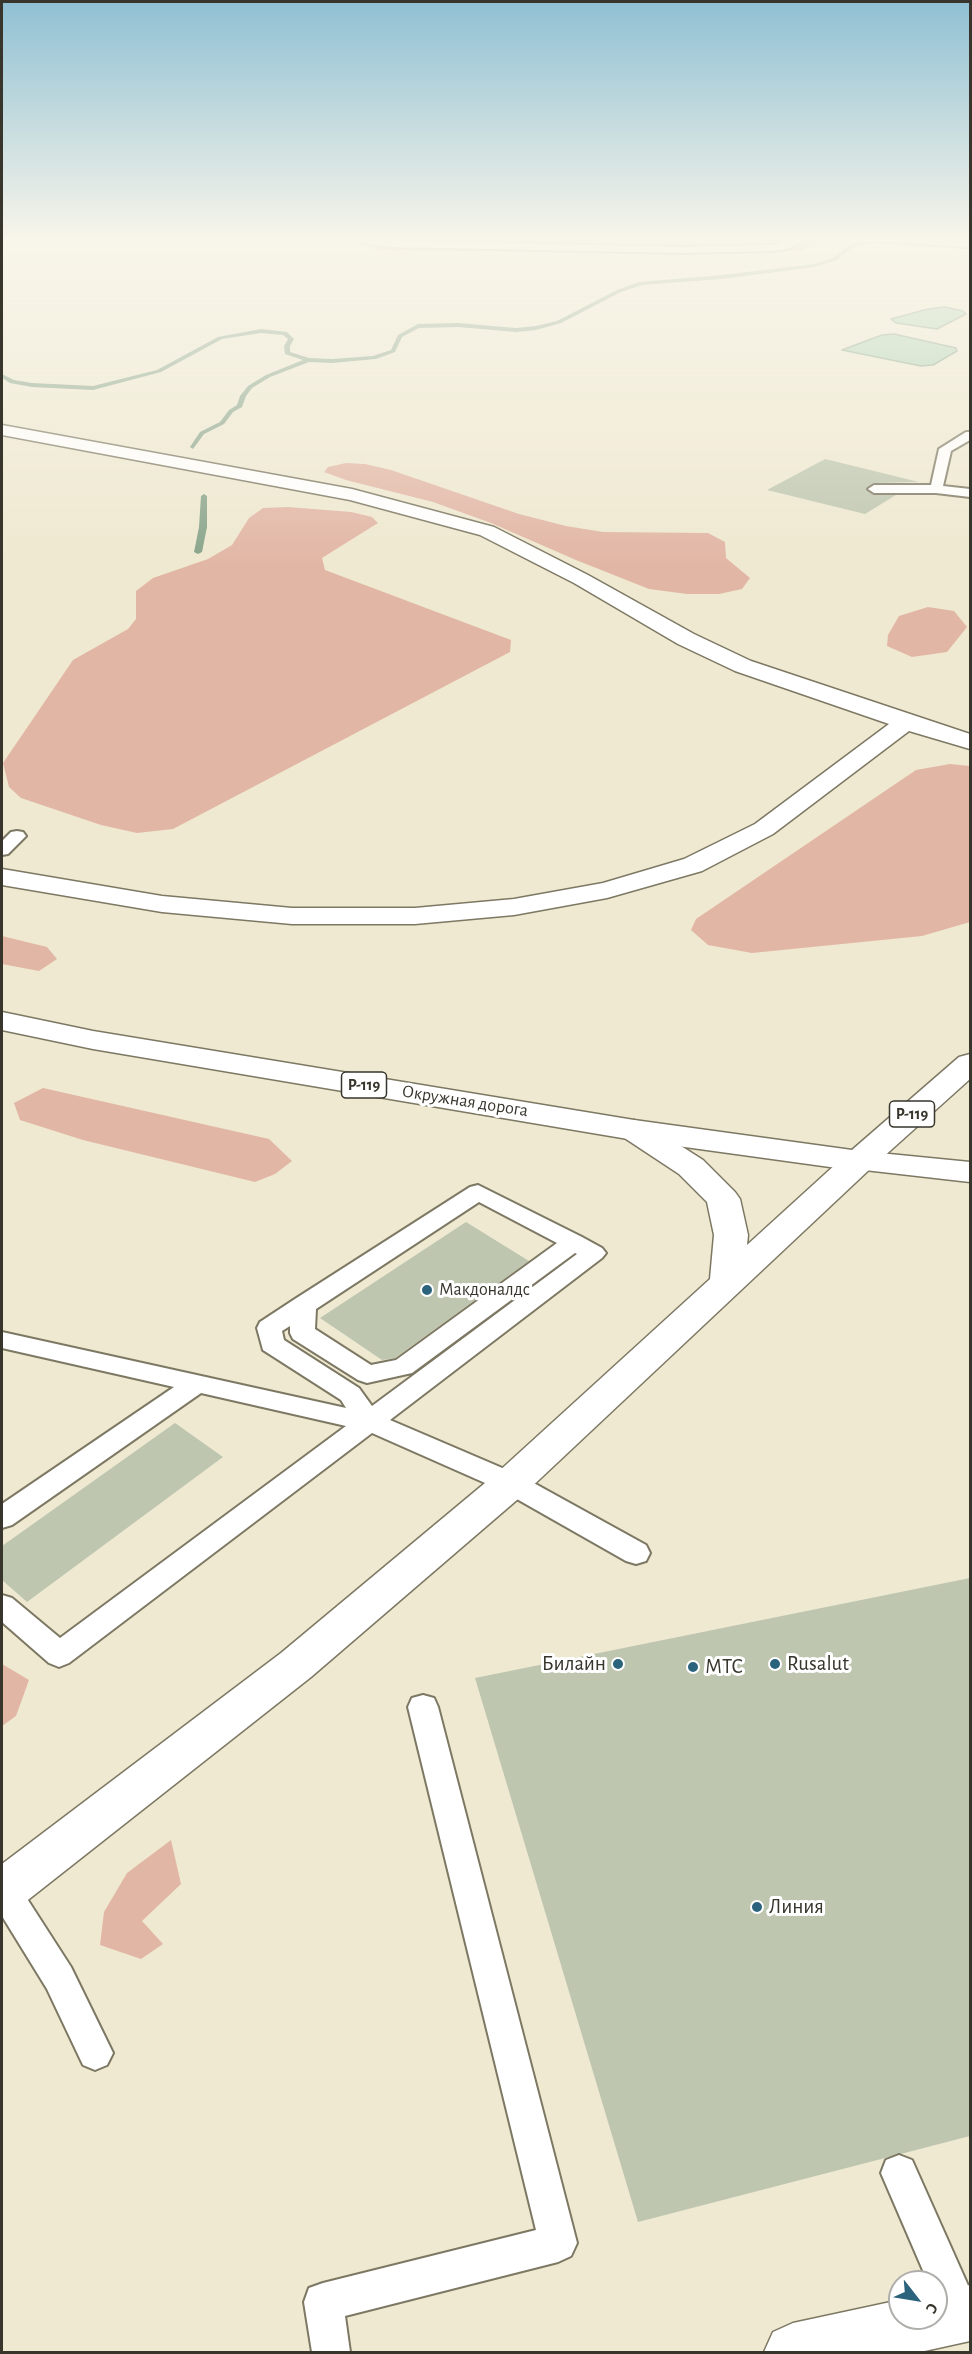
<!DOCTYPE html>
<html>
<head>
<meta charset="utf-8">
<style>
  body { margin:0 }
  #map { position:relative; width:972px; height:2354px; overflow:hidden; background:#efe9d1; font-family:"Alegreya Sans",sans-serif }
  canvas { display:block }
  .frame { position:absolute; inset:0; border:3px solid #37352c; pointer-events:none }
  .north { position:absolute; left:888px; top:2270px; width:60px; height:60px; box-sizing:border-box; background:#fff; border:2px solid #afaeab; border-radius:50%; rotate:121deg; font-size:16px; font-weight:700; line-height:24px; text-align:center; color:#37352c }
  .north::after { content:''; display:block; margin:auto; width:21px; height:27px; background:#2b637d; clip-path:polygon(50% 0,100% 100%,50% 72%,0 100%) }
</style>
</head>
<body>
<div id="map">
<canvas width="972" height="2354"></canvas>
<div class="frame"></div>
<div class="north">С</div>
</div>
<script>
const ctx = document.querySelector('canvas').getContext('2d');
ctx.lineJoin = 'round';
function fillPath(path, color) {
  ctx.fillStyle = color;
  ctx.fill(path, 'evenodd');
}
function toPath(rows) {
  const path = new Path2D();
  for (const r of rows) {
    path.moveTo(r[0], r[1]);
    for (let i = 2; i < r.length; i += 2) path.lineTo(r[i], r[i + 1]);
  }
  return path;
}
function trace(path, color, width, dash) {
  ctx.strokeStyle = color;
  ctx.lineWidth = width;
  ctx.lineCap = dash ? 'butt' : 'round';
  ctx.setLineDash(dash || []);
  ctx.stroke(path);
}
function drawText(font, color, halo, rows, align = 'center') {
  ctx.font = font + ' "Alegreya Sans",sans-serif';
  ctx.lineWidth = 6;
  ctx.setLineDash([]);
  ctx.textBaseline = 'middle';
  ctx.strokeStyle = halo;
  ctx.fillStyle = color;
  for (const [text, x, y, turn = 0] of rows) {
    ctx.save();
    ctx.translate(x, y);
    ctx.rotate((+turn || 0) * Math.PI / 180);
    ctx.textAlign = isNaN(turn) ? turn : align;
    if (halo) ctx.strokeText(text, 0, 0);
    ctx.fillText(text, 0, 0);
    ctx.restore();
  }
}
fillPath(toPath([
  [355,238,826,238,803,250,766,253,378,250,352,243],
  [346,463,365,464,391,470,519,514,566,526,603,532,708,533,725,542,726,558,750,578,742,589,719,594,687,594,649,589,576,560,491,523,433,502,346,480,324,472,328,467],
  [288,507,351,512,372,517,378,523,322,558,325,570,511,640,510,652,173,829,137,833,101,825,21,798,9,787,3,763,73,660,128,629,136,619,136,591,153,578,208,559,232,545,249,518,263,508],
  [928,607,954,611,967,627,947,652,912,657,887,646,888,635,899,616],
  [950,764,970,766,970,922,922,936,752,953,708,945,691,930,696,919,916,770],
  [2,936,47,947,57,959,39,971,2,964],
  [43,1088,269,1139,292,1161,275,1174,255,1182,83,1140,20,1120,14,1103],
  [2,1664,29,1680,16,1716,2,1726],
  [171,1840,181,1884,142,1921,163,1944,141,1959,100,1945,104,1912,127,1873]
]), '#e2b6a5');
const water = toPath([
  [945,307,963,311,966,314,937,329,896,323,891,319,928,309,945,307],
  [894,334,956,348,957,351,933,365,921,366,842,350,882,335,894,334]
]);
fillPath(water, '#abd2b3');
trace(water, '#88a38a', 1.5);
fillPath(toPath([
  [872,241,970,247,970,249,872,243,853,247,837,260,815,267,722,279,642,285,621,292,561,323,536,330,516,332,458,327,419,328,402,337,395,352,376,359,332,363,309,362,270,377,252,388,246,396,242,407,233,412,224,424,204,434,193,449,190,447,200,432,220,422,229,410,237,405,240,396,248,386,266,375,303,360,285,354,284,346,288,339,283,335,261,333,222,339,161,372,93,390,32,387,10,383,2,378,2,374,14,380,32,383,93,386,157,370,218,337,261,329,287,332,294,339,290,346,290,352,309,358,332,359,373,356,391,350,398,335,418,324,458,323,516,328,536,326,557,321,617,290,639,282,722,275,814,264,833,258,849,245,872,241],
  [204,494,207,496,207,527,202,552,198,554,194,552,199,527,201,496,204,494]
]), '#88a38a');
fillPath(toPath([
  [825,459,862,468,919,482,873,483,866,488,873,495,896,495,865,514,767,490],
  [466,1222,529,1261,395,1358,382,1360,320,1318],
  [175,1423,223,1457,27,1602,2,1580,2,1546],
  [970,1578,970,2136,638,2222,475,1678]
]), '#bec6b0');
const lane = toPath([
  [365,238,390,241,682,247,775,245,797,238,809,238,790,248,775,251,682,253,390,247,369,243,365,238],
  [966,432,970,432,970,440,951,451,943,486,970,489,970,497,936,493,874,493,868,489,874,485,931,485,939,449,966,432],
  [17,831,23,832,26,836,8,854,2,855,2,841,11,832,17,831],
  [478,1185,582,1237,602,1248,606,1253,602,1258,390,1420,521,1476,646,1545,650,1553,646,1561,636,1564,626,1561,501,1490,372,1433,69,1663,59,1667,49,1663,2,1622,2,1595,12,1598,60,1638,346,1426,201,1393,12,1525,2,1528,2,1504,174,1387,2,1348,2,1332,346,1408,341,1400,263,1350,257,1328,260,1322,295,1299,470,1187,478,1185],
  [479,1202,557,1243,396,1360,371,1365,315,1329,316,1309,479,1202],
  [575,1253,577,1254,372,1406,359,1388,284,1340,282,1331,290,1326,290,1333,293,1339,358,1380,367,1383,412,1373,575,1253],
  [423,1695,434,1698,438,1707,577,2243,571,2256,558,2262,345,2316,350,2352,312,2352,304,2302,309,2288,323,2283,536,2230,408,1707,412,1698,423,1695],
  [3,1875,15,1880,71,1967,113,2053,107,2065,95,2070,83,2065,47,1989,2,1916,3,1875],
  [899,2155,912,2160,970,2290,970,2331,962,2334,948,2329,936,2301,936,2282,928,2282,881,2173,886,2160,899,2155]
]);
const street = toPath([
  [2,425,352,489,494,527,588,575,694,634,751,661,970,734,970,749,909,731,773,834,702,871,607,898,514,915,415,924,292,924,162,912,2,885,2,869,162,896,292,908,415,908,514,899,603,883,684,859,755,824,889,724,735,671,678,644,574,583,480,535,350,500,2,435,2,425]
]);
const secondary = toPath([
  [634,1120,645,1123,703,1160,735,1192,740,1199,748,1235,747,1245,847,1154,859,1151,871,1154,875,1161,871,1168,525,1493,311,1677,19,1907,2,1913,2,1864,281,1653,497,1473,710,1279,714,1235,707,1202,679,1174,623,1137,618,1130,623,1123,634,1120],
  [970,2285,970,2341,920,2352,764,2352,773,2332,793,2323,900,2300,900,2318,936,2318,936,2292,970,2285]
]);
const primary = toPath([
  [859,1151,970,1162,970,1182,847,1168,843,1161,847,1154,859,1151]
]);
const highway = toPath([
  [2,1012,93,1031,634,1120,852,1150,959,1057,970,1054,970,1079,871,1168,859,1171,634,1140,93,1049,2,1030,2,1012]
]);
trace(lane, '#7d7863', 4);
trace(street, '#7d7863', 3);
trace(secondary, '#7d7863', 3);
trace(primary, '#7d7863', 3);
trace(highway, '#7d7863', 3);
fillPath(lane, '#fff');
fillPath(street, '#fff');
fillPath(secondary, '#fff');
fillPath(primary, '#fff');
fillPath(highway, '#fff');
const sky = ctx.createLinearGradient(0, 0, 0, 567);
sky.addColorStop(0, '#8fc0d3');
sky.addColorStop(0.42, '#f8f5ea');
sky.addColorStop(1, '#f8f5ea00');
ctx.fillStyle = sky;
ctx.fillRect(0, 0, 972, 567);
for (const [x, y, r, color] of [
  [427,1290,6,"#2b637d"],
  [618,1664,6,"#2b637d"],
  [775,1664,6,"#2b637d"],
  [693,1667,6,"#2b637d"],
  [757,1907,6,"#2b637d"]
]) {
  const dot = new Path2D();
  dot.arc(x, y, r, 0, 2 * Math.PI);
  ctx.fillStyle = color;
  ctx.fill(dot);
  trace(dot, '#fff', 2);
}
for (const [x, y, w] of [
  [364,1085,45],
  [912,1114,45]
]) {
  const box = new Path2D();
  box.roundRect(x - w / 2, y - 13, w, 26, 4.5);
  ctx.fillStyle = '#fff';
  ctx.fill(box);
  trace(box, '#37352c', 1.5);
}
drawText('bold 16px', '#37352c', null, [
  ["Р-119",364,1085],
  ["Р-119",912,1114]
]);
drawText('18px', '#37352c', '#fff', [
  ["Окружная дорога",465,1101,9]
]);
drawText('18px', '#37352c', '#fff', [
  ["Макдоналдс",439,1290]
], 'left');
drawText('21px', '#37352c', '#fff', [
  ["Билайн",606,1664,"right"],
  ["Rusalut",787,1664],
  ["МТС",705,1667],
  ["Линия",769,1907]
], 'left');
</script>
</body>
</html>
